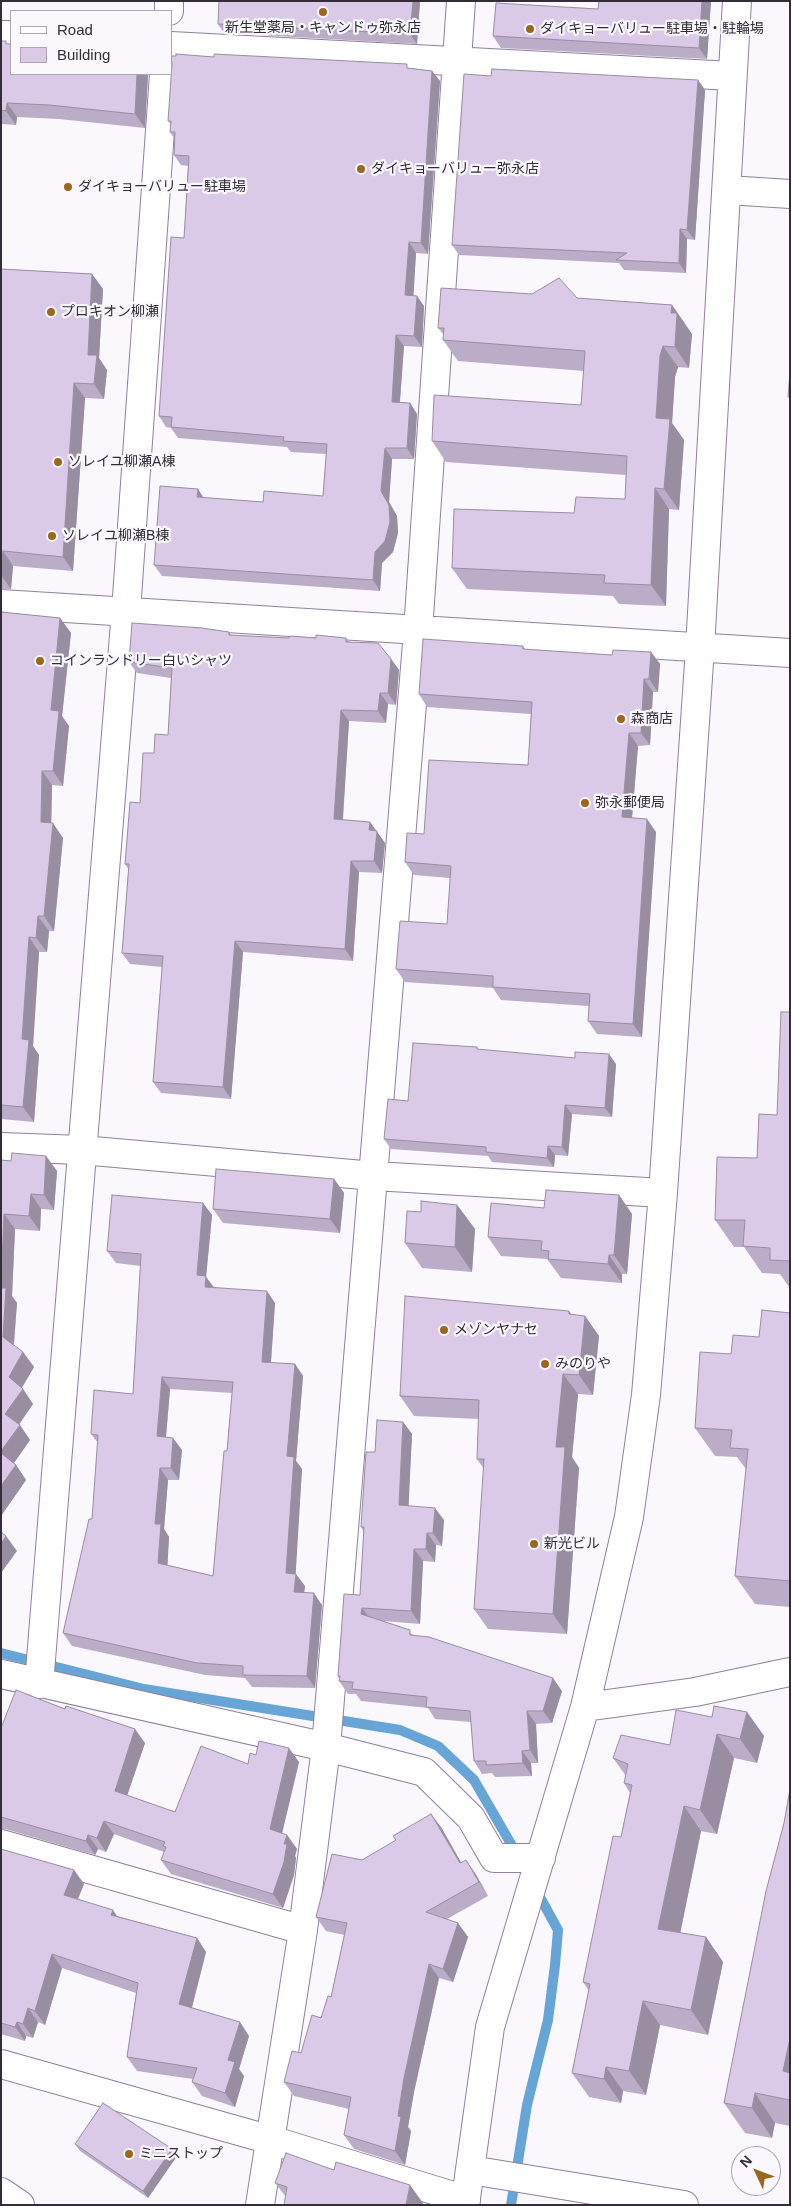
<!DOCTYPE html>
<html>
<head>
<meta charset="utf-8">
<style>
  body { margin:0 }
  #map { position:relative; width:791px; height:2206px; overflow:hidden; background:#faf7fd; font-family:Arial,sans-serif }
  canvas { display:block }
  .frame { position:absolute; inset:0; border:2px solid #342d39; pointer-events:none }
  .legend { position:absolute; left:10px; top:10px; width:162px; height:65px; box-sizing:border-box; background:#faf7fd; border:1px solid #aba6af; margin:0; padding:6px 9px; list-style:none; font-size:15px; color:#342d39 }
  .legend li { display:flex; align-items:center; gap:10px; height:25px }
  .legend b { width:25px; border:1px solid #aba6af }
  .north { position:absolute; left:731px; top:2146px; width:50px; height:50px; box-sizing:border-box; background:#faf7fd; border:1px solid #aba6af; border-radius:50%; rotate:313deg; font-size:14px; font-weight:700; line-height:20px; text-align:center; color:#342d39 }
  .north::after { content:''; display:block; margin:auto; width:18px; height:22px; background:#9b661d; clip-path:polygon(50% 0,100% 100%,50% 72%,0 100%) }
</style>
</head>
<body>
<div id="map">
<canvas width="791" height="2206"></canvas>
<div class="frame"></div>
<ul class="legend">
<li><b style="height:6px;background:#fff"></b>Road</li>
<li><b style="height:14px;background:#dac9e7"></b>Building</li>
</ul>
<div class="north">N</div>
</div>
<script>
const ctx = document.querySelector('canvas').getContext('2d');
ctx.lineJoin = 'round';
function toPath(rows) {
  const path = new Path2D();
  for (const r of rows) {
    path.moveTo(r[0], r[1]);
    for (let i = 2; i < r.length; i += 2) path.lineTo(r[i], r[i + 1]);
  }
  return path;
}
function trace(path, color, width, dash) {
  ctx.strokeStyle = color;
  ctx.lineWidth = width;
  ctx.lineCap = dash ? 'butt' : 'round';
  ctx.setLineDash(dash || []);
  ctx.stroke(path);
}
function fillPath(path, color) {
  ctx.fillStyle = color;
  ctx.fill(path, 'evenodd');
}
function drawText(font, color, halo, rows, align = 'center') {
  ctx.font = font + ' Arial,"Noto Sans JP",sans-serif';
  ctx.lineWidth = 4.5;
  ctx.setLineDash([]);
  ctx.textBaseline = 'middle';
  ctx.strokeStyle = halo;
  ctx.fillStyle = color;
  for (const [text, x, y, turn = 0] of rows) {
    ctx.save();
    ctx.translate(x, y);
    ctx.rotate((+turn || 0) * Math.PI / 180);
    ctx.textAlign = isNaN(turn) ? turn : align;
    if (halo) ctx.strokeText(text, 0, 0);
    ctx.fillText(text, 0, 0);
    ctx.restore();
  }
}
trace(toPath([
  [1,1653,144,1689,400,1730,438,1746,474,1780,518,1856],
  [511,2205,527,2105,548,2020,555,1965,558,1930,535,1888]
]), '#66a5d5', 10);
const minor = toPath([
  [169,11,169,1],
  [1,35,11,35],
  [171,46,732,76],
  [727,190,790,194],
  [1,604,790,653],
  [1,1147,82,1150,374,1176,663,1193],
  [1,1674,326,1747,424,1772,471,1818,494,1858,541,1858],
  [39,1684,126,611,164,74],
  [585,1707,695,1692,790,1672],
  [1,1844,303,1930],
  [1,2064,271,2140,466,2200],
  [471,2170,684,2205],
  [260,2205,303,1930,326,1747,418,631,461,1],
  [465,2205,490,2027,585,1707,629,1517,646,1395,663,1193,700,648,737,1]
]);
const major = toPath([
  [1,2192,20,2205]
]);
trace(minor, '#90809c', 30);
trace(major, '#90809c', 30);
trace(minor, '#fff', 28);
trace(major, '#fff', 28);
fillPath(toPath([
  [420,1,417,44,224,33,218,24],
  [599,1,711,1,707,59,501,48,493,36,598,9],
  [1,41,8,44,148,74,145,128,59,119,17,117,16,125,1,124],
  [214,57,410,68,432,71,440,81,428,254,416,253,413,295,424,306,422,347,404,346,400,402,410,403,417,414,414,459,392,459,389,502,397,516,398,533,393,552,382,563,380,591,162,576,154,565,204,498,263,502,323,496,326,454,291,452,287,447,178,438,171,428,166,427,159,416,184,238,188,166,181,165,174,155,174,138,170,132,171,125,168,121],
  [491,76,698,80,705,90,695,240,687,239,686,273,624,270,619,263,459,255,452,245],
  [1,269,92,274,103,289,99,358,107,370,104,399,85,398,73,571,13,566,11,589,1,590],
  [577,298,672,305,692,334,689,368,678,367,675,377,672,423,684,440,679,510,669,509,666,606,619,604,613,596,467,589,452,568,574,513,625,499,626,475,446,462,432,441,581,405,584,371,458,361,443,340,444,335,438,328],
  [1,610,3,612,60,618,71,633,62,716,69,726,63,786,52,785,51,823,63,838,54,931,49,931,47,952,39,952,33,1046,39,1055,34,1122,1,1119],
  [229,632,231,635,289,638,346,638,350,642,391,659,399,670,396,705,388,704,386,723,349,721,343,820,370,822,385,843,382,873,359,872,353,961,243,952,231,1099,161,1093,153,1082,162,967,130,964,122,953,129,870,125,864,140,803,154,753,168,735,171,678,137,673,129,662],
  [523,646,525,649,612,655,651,652,660,664,658,692,653,692,650,745,638,746,632,818,656,832,642,1037,597,1034,588,1021,589,1006,501,1000,493,988,405,982,396,969,447,924,450,878,414,875,405,862,424,834,528,765,531,714,427,707,419,694],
  [790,1012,790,1287,789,1287,780,1274,762,1273,744,1247,734,1247,715,1220,757,1158,777,1115],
  [479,1050,616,1064,612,1117,572,1114,568,1156,555,1155,554,1167,492,1162,488,1156,391,1149,384,1139,408,1101],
  [46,1156,57,1171,54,1210,41,1209,40,1231,15,1229,12,1296,17,1303,14,1345,23,1352,34,1367,22,1388,33,1404,19,1424,30,1440,14,1463,16,1465,26,1480,1,1516,1,1160,11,1161],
  [334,1179,344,1193,340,1233,223,1223,213,1209],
  [619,1195,632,1214,627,1274,622,1274,622,1283,561,1278,547,1259,501,1256,488,1237,544,1208],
  [203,1203,212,1215,206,1277,214,1287,275,1303,271,1363,295,1364,303,1376,296,1461,302,1469,295,1574,305,1586,304,1592,322,1605,315,1688,252,1687,245,1678,205,1675,72,1646,63,1633,92,1519,98,1443,91,1434,133,1394,141,1266,116,1263,107,1251],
  [170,1389,232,1393,227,1451,213,1576,167,1565,169,1537,164,1529,168,1480,179,1480,182,1450,173,1438,166,1437],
  [457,1205,475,1229,472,1272,422,1268,405,1243,421,1212],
  [790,1313,790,1607,755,1604,735,1576,746,1469,737,1457,715,1456,695,1428,731,1354,759,1337],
  [572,1315,585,1316,599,1336,593,1395,578,1394,572,1457,579,1468,567,1634,488,1629,474,1609,484,1469,477,1459,479,1419,414,1416,400,1396],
  [403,1422,412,1434,408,1506,444,1520,442,1546,436,1545,435,1562,423,1561,420,1624,383,1621,414,1635,562,1691,552,1723,536,1724,538,1763,531,1763,532,1776,495,1777,492,1773,482,1774,474,1761,471,1722,435,1719,428,1708,361,1701,356,1694,348,1694,339,1681,339,1679,338,1676,360,1595,364,1532,361,1527,375,1452],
  [747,1712,764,1736,757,1763,734,1758,717,1834,701,1831,680,1933,706,1937,723,1962,708,2035,660,2025,646,2095,623,2091,621,2103,589,2097,572,2073,589,1991,583,1982,621,1837,630,1793,624,1783,626,1776,613,1758,670,1745,712,1717],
  [1,1728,145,1743,127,1795,175,1812,248,1764,256,1755,299,1762,282,1833,287,1835,297,1849,295,1856,296,1858,294,1875,283,1908,171,1874,161,1860,164,1852,114,1834,106,1852,98,1849,95,1855,5,1829,1,1829],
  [790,1789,790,2126,775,2123,772,2138,745,2133,724,2103,784,1823],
  [441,1827,461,1862,475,1873,488,1896,447,1919,458,1923,468,1937,453,1982,439,1978,414,2092,408,2127,411,2131,405,2165,354,2149,344,2135,349,2109,294,2096,284,2082,321,2018,331,1997,344,1935,326,1931,316,1917,362,1860],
  [1,1849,74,1870,84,1884,78,1899,117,1916,197,1938,206,1952,192,2008,249,2036,239,2069,244,2076,235,2107,202,2096,192,2082,193,2079,137,2071,127,2057,136,1993,62,1968,45,2025,38,2022,33,2038,26,2036,25,2041,1,2034],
  [75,2144,177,2156,148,2198,80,2151],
  [275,2183,423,2203,423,2205,284,2205,286,2197]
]), '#bbadc7');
fillPath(toPath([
  [413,1,420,1,417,44,410,34],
  [702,1,711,1,707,59,699,48],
  [432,71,440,81,428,254,421,243],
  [137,74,148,74,145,128,135,114],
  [698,80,705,90,695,240,687,230],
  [7,103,17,117,16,125,6,111],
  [680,229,687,239,686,273,679,263],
  [409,242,416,253,413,305,405,295],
  [92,274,103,289,99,358,107,370,104,399,94,384,88,355],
  [417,296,424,306,422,347,414,336],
  [672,305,692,334,689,368,675,347,671,313],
  [396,335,404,346,399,412,392,402],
  [663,346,678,367,675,377,672,423,684,440,679,510,664,489,656,418,660,356],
  [74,383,85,398,73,571,63,557],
  [410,403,417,414,414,459,407,448],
  [385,448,392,459,389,502,397,516,398,533,393,552,382,563,380,591,373,580],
  [655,488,669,509,666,606,651,585],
  [198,489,205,500,197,497],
  [3,551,13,566,11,589,1,575],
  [60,618,71,633,62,716,69,726,63,786,53,771,51,710],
  [651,652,660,664,658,692,649,679],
  [391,659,399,670,396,705,388,693],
  [644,679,653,692,650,745,641,733],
  [380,693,388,704,386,723,378,711],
  [341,710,349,721,342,830,334,819],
  [629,733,638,746,631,830,622,817],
  [42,771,52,785,51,837,41,822],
  [647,819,656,832,642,1037,633,1024],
  [370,822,385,843,382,873,374,861,369,830],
  [53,823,63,838,54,931,44,916],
  [351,861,359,872,353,961,345,949],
  [38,916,49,931,47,952,36,938],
  [29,937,39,952,33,1046,39,1055,34,1122,23,1107,22,1039],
  [235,941,243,952,231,1099,223,1087],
  [609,1054,616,1064,612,1117,605,1108],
  [565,1105,572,1114,568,1156,562,1147],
  [548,1146,555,1155,554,1167,547,1158],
  [46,1156,57,1171,54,1210,44,1195],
  [334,1179,344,1193,340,1233,330,1219],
  [31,1194,41,1209,40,1231,29,1216],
  [619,1195,632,1214,627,1274,614,1255],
  [203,1203,212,1215,206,1277,214,1288,214,1299,197,1275],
  [457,1205,475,1229,472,1272,455,1247],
  [4,1214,15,1229,12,1296,17,1303,13,1352,3,1337,1,1288],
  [609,1255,622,1274,622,1283,608,1264],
  [267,1291,275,1303,270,1374,262,1362],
  [569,1311,583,1331,585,1316,599,1336,593,1395,579,1375,569,1314],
  [23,1352,34,1367,19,1392,9,1377],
  [295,1364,303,1376,296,1461,302,1469,295,1585,286,1573,287,1456],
  [563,1374,578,1394,572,1457,579,1468,567,1634,553,1614,556,1447],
  [162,1377,170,1389,165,1448,157,1436],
  [23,1389,33,1404,16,1429,5,1414],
  [403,1422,412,1434,408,1518,399,1505],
  [20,1425,30,1440,11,1467,1,1454,1,1451],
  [173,1438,182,1450,179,1480,171,1468],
  [16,1465,26,1480,1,1516,1,1486],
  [160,1468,168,1480,164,1529,169,1537,167,1575,158,1563,155,1524],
  [435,1508,444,1520,442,1546,433,1533],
  [427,1533,436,1545,435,1562,426,1549],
  [6,1536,17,1551,1,1573,1,1544],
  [414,1549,423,1561,420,1624,411,1611],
  [296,1574,305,1586,303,1604,294,1592],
  [314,1593,322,1605,315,1688,307,1676],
  [362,1608,371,1620,361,1614],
  [553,1678,562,1691,552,1723,543,1711],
  [527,1711,536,1724,538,1763,530,1750],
  [747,1712,764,1736,757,1763,740,1739],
  [135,1729,145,1743,124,1805,115,1791],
  [717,1734,734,1758,717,1834,700,1810],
  [289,1748,299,1762,280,1842,270,1829],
  [522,1751,531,1763,532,1776,523,1763],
  [684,1806,701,1831,676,1954,658,1929],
  [431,1814,441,1827,469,1877,460,1863],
  [104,1821,114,1834,106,1852,97,1838],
  [88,1835,98,1849,95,1855,86,1841],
  [287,1835,297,1849,295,1856,296,1858,294,1875,283,1908,273,1894,284,1844],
  [466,1860,475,1873,488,1896,479,1882],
  [74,1870,84,1884,74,1908,64,1895],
  [113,1910,122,1924,111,1915],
  [458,1923,468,1937,453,1982,443,1969],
  [706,1937,723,1962,708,2035,691,2010],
  [197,1938,206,1952,189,2018,179,2004],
  [52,1954,62,1968,45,2025,35,2011],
  [429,1964,439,1978,414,2092,408,2127,411,2131,405,2165,395,2151,398,2116,404,2078],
  [643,2001,660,2025,646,2095,629,2071],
  [28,2008,38,2022,33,2038,23,2024],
  [17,2022,26,2036,25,2041,15,2027],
  [240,2022,249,2036,239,2069,244,2076,235,2107,225,2093,228,2060],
  [790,2038,790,2080,783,2071],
  [606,2067,623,2091,621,2103,604,2079],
  [755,2093,775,2123,772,2138,752,2108],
  [172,2149,177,2156,148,2198,143,2191],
  [410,2185,423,2203,423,2205,406,2205]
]), '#998da2');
const building = toPath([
  [219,1,413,1,410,34,218,24,219,1],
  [599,1,702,1,699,48,493,36,496,3,598,9,599,1],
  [1,41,6,41,6,44,11,44,11,74,137,74,135,114,49,105,7,103,6,111,1,110,1,41],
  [176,54,214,57,214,54,407,64,407,68,432,71,421,243,409,242,405,295,417,296,414,336,396,335,392,402,410,403,407,448,385,448,381,491,389,505,390,522,385,541,375,552,373,580,154,565,160,486,198,489,197,497,263,502,264,491,323,496,327,444,283,441,284,437,171,427,172,417,159,416,171,237,184,238,189,156,174,155,175,132,170,132,171,121,168,121,172,64,171,56,176,56,176,54],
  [492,69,698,80,687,230,680,229,679,263,616,260,627,253,452,245,464,74,491,76,492,69],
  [1,269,92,274,88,355,97,355,94,384,74,383,63,557,3,551,1,568,1,269],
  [559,278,577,298,672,305,671,313,677,313,675,347,663,346,660,356,656,418,670,419,664,489,655,488,651,585,604,583,605,575,452,568,454,509,574,513,576,497,625,499,627,456,432,441,434,395,581,405,585,351,443,340,444,328,438,328,441,288,532,294,559,278],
  [790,372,790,397,788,397,790,372],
  [1,612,60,618,51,710,59,711,53,771,42,771,41,822,53,823,44,916,38,916,36,938,29,937,22,1039,29,1040,23,1107,1,1105,1,612],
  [132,623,202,628,229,632,229,635,289,638,290,636,316,638,316,635,346,638,346,642,378,643,391,659,388,693,380,693,378,711,341,710,334,819,370,822,369,830,377,831,374,861,351,861,345,949,235,941,223,1087,153,1082,163,956,122,953,129,864,125,864,130,802,140,803,143,753,154,753,155,734,168,735,172,668,129,662,132,623],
  [423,639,523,646,523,649,612,655,613,650,651,652,649,679,644,679,641,733,629,733,622,817,647,819,633,1024,588,1021,590,994,493,987,493,976,396,969,400,921,447,924,451,866,405,862,407,833,424,834,429,760,528,765,532,702,419,694,423,639],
  [781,1012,790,1012,790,1261,770,1260,770,1248,743,1246,745,1220,715,1220,717,1157,757,1158,759,1114,777,1115,781,1012],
  [413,1043,477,1047,477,1049,575,1058,575,1052,609,1054,605,1108,565,1105,562,1147,548,1146,547,1158,486,1152,486,1147,384,1139,388,1099,408,1101,413,1043],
  [12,1153,46,1156,44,1195,31,1194,29,1216,4,1214,1,1287,1,1160,11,1161,12,1153],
  [216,1169,334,1179,330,1219,213,1209,216,1169],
  [546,1190,619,1195,614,1255,609,1255,608,1264,548,1259,549,1251,541,1250,542,1241,488,1237,491,1203,544,1208,546,1190],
  [112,1195,203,1203,197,1275,206,1276,205,1287,267,1291,262,1362,295,1364,287,1456,294,1457,286,1573,296,1574,294,1592,314,1593,307,1676,243,1675,243,1666,197,1663,63,1633,89,1519,92,1519,98,1435,91,1434,94,1390,133,1394,141,1254,107,1251,112,1195],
  [162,1377,233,1382,227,1451,224,1451,213,1576,158,1563,161,1524,155,1524,160,1468,171,1468,173,1438,157,1436,162,1377],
  [421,1201,457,1205,455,1247,405,1243,407,1211,421,1212,421,1201],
  [1,1288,6,1288,3,1337,23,1352,9,1377,23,1389,5,1414,20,1425,1,1451,1,1288],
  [405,1296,569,1311,569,1314,585,1316,579,1375,563,1374,556,1447,565,1447,553,1614,474,1609,484,1459,477,1459,479,1400,400,1396,405,1296],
  [762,1310,790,1313,790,1581,735,1576,748,1449,730,1448,732,1430,695,1428,700,1352,731,1354,733,1335,759,1337,762,1310],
  [377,1420,403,1422,399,1505,435,1508,433,1533,427,1533,426,1549,414,1549,411,1611,362,1608,361,1614,410,1630,410,1635,429,1637,553,1678,543,1711,527,1711,530,1750,522,1751,523,1763,486,1765,486,1761,474,1761,470,1711,426,1707,427,1697,352,1689,353,1682,339,1681,340,1676,338,1676,344,1594,360,1595,364,1527,361,1527,366,1452,375,1452,377,1420],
  [1,1453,16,1465,1,1486,1,1453],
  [1,1532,6,1536,1,1544,1,1532],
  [16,1690,65,1709,66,1706,135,1729,115,1791,175,1812,201,1746,248,1764,250,1753,256,1755,259,1741,289,1748,270,1829,287,1835,284,1844,287,1844,284,1862,273,1894,161,1860,166,1847,163,1846,165,1842,104,1821,97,1838,88,1835,86,1841,1,1817,1,1728,16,1690],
  [714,1706,747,1712,740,1739,717,1734,700,1810,684,1806,658,1929,706,1937,691,2010,643,2001,629,2071,606,2067,604,2079,572,2073,590,1984,583,1982,613,1836,621,1837,632,1785,624,1783,628,1764,613,1758,621,1735,670,1745,676,1710,712,1717,714,1706],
  [790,1789,790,2038,783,2071,790,2073,790,2100,755,2093,752,2108,724,2103,766,1891,784,1823,790,1789],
  [431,1814,460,1863,466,1860,479,1882,426,1912,458,1923,443,1969,429,1964,404,2078,398,2116,401,2117,395,2151,344,2135,351,2097,284,2082,292,2051,301,2053,312,2015,321,2018,328,1996,331,1997,347,1923,316,1917,332,1854,362,1860,396,1840,393,1836,431,1814],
  [1,1849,74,1870,64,1895,113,1910,111,1915,197,1938,179,2004,240,2022,228,2060,235,2062,225,2093,192,2082,197,2068,127,2057,138,1983,52,1954,35,2011,28,2008,23,2024,17,2022,15,2027,1,2023,1,1849],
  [103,2103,172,2149,143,2191,75,2144,103,2103],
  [286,2153,334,2170,336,2162,410,2185,406,2205,284,2205,287,2187,275,2183,286,2153]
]);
fillPath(building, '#dac9e7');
trace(building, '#998da2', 1);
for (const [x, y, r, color] of [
  [323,12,5,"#9b661d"],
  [530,29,5,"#9b661d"],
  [361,169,5,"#9b661d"],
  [68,187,5,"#9b661d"],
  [51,312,5,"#9b661d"],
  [58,462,5,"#9b661d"],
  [52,536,5,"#9b661d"],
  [40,661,5,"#9b661d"],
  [621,719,5,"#9b661d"],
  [585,803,5,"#9b661d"],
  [444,1330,5,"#9b661d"],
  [545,1364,5,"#9b661d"],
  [534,1544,5,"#9b661d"],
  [129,2154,5,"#9b661d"]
]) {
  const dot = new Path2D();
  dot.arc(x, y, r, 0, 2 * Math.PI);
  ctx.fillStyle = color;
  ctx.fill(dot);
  trace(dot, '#faf7fd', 2);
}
drawText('14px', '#342d39', '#faf7fd', [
  ["新生堂薬局・キャンドゥ弥永店",323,28,"center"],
  ["ダイキョーバリュー駐車場・駐輪場",540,29],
  ["ダイキョーバリュー弥永店",371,169],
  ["ダイキョーバリュー駐車場",78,187],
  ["プロキオン柳瀬",61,312],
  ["ソレイユ柳瀬A棟",68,462],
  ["ソレイユ柳瀬B棟",62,536],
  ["コインランドリー白いシャツ",50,661],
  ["森商店",631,719],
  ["弥永郵便局",595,803],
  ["メゾンヤナセ",454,1330],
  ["みのりや",555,1364],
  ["新光ビル",544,1544],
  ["ミニストップ",139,2154]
], 'left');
</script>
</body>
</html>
